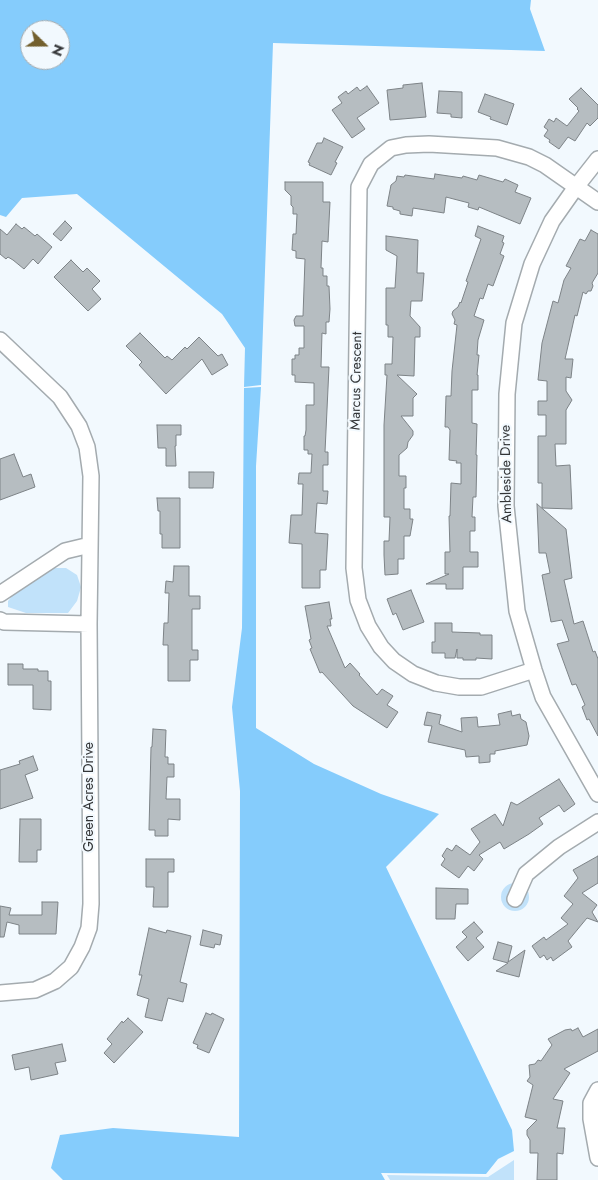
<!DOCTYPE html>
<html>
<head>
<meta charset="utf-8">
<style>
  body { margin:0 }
  #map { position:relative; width:598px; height:1180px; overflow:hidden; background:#f2f9fe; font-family:Jost,sans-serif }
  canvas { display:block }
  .north { position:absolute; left:20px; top:20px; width:50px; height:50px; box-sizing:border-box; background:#f2f9fe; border:1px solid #a6abae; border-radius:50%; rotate:112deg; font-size:14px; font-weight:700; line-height:20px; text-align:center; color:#333537 }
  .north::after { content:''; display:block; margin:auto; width:18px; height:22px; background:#73602e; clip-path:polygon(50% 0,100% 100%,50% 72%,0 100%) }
</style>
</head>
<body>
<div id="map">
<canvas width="598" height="1180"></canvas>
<div class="north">N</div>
</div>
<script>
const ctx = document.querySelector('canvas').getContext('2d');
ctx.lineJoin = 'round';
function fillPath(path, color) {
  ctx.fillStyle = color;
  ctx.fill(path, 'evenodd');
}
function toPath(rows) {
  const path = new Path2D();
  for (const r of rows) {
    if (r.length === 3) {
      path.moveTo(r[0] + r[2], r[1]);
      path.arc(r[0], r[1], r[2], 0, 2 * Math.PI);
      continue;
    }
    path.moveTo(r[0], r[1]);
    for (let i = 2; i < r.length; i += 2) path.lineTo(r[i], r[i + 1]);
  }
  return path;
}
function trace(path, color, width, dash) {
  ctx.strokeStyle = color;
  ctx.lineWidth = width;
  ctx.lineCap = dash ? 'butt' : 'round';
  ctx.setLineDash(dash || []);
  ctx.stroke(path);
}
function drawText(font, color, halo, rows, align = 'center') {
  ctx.font = font + ' Jost,sans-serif';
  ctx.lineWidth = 4;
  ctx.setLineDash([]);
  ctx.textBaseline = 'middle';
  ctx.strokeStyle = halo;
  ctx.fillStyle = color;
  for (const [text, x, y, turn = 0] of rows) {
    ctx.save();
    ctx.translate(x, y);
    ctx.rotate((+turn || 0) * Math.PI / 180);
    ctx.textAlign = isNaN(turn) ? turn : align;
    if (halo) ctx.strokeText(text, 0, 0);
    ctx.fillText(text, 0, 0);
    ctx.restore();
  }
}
fillPath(toPath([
  [54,568,66,568,77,575,81,587,77,601,68,613,26,613,8,607,8,601,13,595],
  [515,897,14],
  [514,1160,514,1180,390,1180,387,1175,488,1177]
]), '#c1e2fa');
fillPath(toPath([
  [0,0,531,0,530,9,545,51,273,43,261,385,244,387,245,348,222,314,77,194,22,198,6,217,0,215],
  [30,30,60,30,60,60,30,60],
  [261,387,256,466,256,728,314,764,381,794,439,814,386,867,512,1130,514,1151,498,1159,486,1174,381,1173,385,1180,63,1180,51,1168,60,1135,113,1128,239,1137,240,791,232,707,242,628,244,388]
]), '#85ccfc');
const building = toPath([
  [422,83,426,117,390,120,387,90,403,88,403,85,422,83],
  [367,86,379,103,357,118,365,129,352,138,332,110,342,103,338,97,346,91,348,94,357,87,360,91,367,86],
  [581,88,598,105,598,118,590,126,587,123,575,141,568,137,559,149,549,142,550,140,544,136,548,130,544,127,549,119,554,122,556,118,567,126,579,111,577,109,578,108,569,99,581,88],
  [439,91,462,92,462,118,451,117,451,114,437,113,439,91],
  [485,94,514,104,507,125,490,119,491,117,478,112,485,94],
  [324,138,343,147,335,162,337,163,331,175,309,165,310,163,308,162,317,143,322,143,324,138],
  [435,174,462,178,463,176,477,180,479,175,503,182,505,179,518,185,515,192,531,198,520,224,479,207,478,210,468,207,469,203,446,197,444,213,413,208,412,216,400,214,400,211,393,209,393,207,387,206,391,185,396,181,397,176,404,177,405,175,434,179,435,174],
  [285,182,323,182,323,202,330,202,328,242,322,241,321,268,323,268,323,276,327,276,327,286,329,286,330,309,329,322,326,322,326,334,322,333,321,367,329,367,325,452,328,452,328,465,323,465,323,491,328,491,327,504,317,503,315,533,328,534,326,570,320,570,320,588,302,588,302,544,289,543,291,515,302,515,303,484,298,484,299,473,311,473,312,454,308,454,308,450,304,450,304,436,305,436,306,430,306,405,314,405,314,383,295,382,295,375,292,375,292,359,295,359,295,355,299,355,299,348,304,348,304,326,295,326,294,320,296,316,303,316,305,259,296,258,296,251,292,250,293,234,296,234,297,214,293,214,293,207,291,205,291,196,285,190,285,182],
  [65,221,72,228,61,241,53,234,65,221],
  [16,224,22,229,24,227,35,236,37,234,52,247,38,264,33,259,24,269,13,260,8,257,6,259,0,254,0,229,7,235,16,224],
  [478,226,504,236,502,242,504,243,500,254,504,256,493,286,488,284,483,299,480,298,474,316,484,320,478,340,477,355,479,355,477,375,478,375,478,390,472,390,472,423,477,424,476,455,477,455,476,497,473,497,472,517,475,517,475,531,470,531,470,552,478,552,478,567,463,567,463,589,446,589,446,584,426,584,449,574,445,574,445,552,450,552,449,516,450,516,451,483,461,484,461,463,456,463,457,461,449,460,450,430,448,427,445,427,446,396,451,396,452,371,457,325,454,324,455,320,452,314,453,311,458,307,460,302,461,303,468,282,466,281,481,239,475,236,478,226],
  [591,230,598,234,598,273,592,283,593,286,591,291,588,291,586,294,583,292,577,316,575,315,565,359,573,359,571,378,566,377,566,391,572,400,566,410,566,444,555,444,556,466,570,465,572,509,542,508,542,483,538,483,538,436,546,436,546,415,538,415,538,401,547,401,547,381,538,380,542,343,553,301,558,303,564,280,571,268,566,266,580,239,585,241,591,230],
  [386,236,418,240,417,273,424,273,422,301,411,301,410,316,420,327,420,337,415,337,414,376,397,375,417,394,413,398,413,416,401,416,413,431,413,435,408,442,407,448,399,455,399,476,406,476,406,488,404,488,404,509,410,509,410,519,413,519,410,536,404,536,404,559,398,559,398,574,385,575,384,555,384,541,389,541,390,517,384,517,384,425,387,375,385,375,385,364,392,364,393,337,388,337,388,325,386,325,386,288,395,288,397,256,386,250,386,236],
  [71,260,83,272,87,268,100,281,92,289,101,299,88,311,54,277,71,260],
  [140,333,165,358,167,356,172,360,185,347,187,349,199,337,218,356,222,354,228,365,212,375,202,359,166,394,139,365,142,362,126,346,140,333],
  [157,425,181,425,181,435,176,435,176,446,175,446,176,466,166,466,166,448,158,448,157,425],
  [14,454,23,477,31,474,35,487,0,500,0,459,14,454],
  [189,472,214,472,213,488,189,488,189,472],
  [157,498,180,498,180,548,162,548,162,534,160,534,160,511,158,511,157,498],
  [537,504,566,529,572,578,564,580,574,624,583,621,593,652,595,651,598,659,598,736,589,719,587,720,582,707,585,705,576,684,572,685,557,644,569,641,562,620,551,622,542,575,550,573,546,553,539,553,537,504],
  [174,566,189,566,189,596,200,596,200,609,192,609,192,650,198,650,198,660,190,660,190,681,168,681,168,645,163,645,164,623,168,623,169,593,165,593,166,581,173,582,174,566],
  [411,590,424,622,403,630,396,613,393,615,387,599,411,590],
  [329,602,332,619,330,619,331,626,327,626,345,668,350,663,360,674,359,675,377,695,382,689,393,696,387,705,398,712,387,728,353,706,322,672,320,673,310,649,312,648,309,640,311,639,305,606,329,602],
  [435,623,452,623,452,632,480,633,480,635,492,635,492,659,476,658,476,660,463,660,463,658,457,658,457,649,455,658,445,658,445,653,432,653,432,642,435,642,435,623],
  [8,664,23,664,23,669,38,669,38,671,48,671,48,681,51,681,51,710,33,709,33,685,8,685,8,664],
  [511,711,512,716,520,714,521,719,526,722,529,736,527,745,495,751,495,754,490,754,490,762,479,763,479,756,466,757,465,750,428,742,432,726,424,725,427,712,441,715,439,724,462,732,461,718,477,717,478,727,500,725,498,714,511,711],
  [153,729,166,730,165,757,168,757,168,764,174,764,174,777,167,777,166,799,180,799,180,820,168,819,168,836,155,836,155,830,149,830,151,747,152,747,153,729],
  [33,756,38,770,25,775,33,798,0,809,0,770,20,764,19,761,33,756],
  [559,779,575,804,564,812,559,805,539,818,543,824,529,834,504,849,500,842,479,855,483,859,474,871,468,866,459,878,441,865,445,859,442,856,447,848,452,851,456,845,470,855,480,842,471,829,495,814,503,826,511,802,517,805,559,779],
  [20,819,41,819,41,850,37,850,37,862,19,862,20,819],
  [598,856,598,883,582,893,597,905,592,912,598,922,587,918,568,941,572,947,553,961,551,957,547,960,544,955,540,958,532,946,544,937,546,940,568,924,561,918,573,904,564,896,578,878,573,870,598,856],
  [146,859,174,859,174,872,168,872,168,907,153,907,154,887,146,887,146,859],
  [436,888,468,889,468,904,456,904,455,919,436,919,436,888],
  [42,902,58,902,56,934,19,934,19,925,7,922,4,937,0,937,0,906,11,908,9,915,42,915,42,902],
  [474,922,483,932,476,938,484,947,468,961,456,947,467,937,462,932,474,922],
  [149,928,166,933,167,930,191,936,180,982,187,984,183,1002,168,998,162,1021,145,1017,149,999,137,995,142,975,139,975,149,928],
  [203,930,222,935,220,945,215,944,214,948,200,945,203,930],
  [498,942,512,946,508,962,525,950,519,977,496,971,508,963,493,959,498,942],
  [206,1013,211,1015,212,1013,224,1019,209,1053,197,1048,198,1045,193,1043,206,1013],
  [128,1018,143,1032,114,1063,104,1053,112,1044,107,1039,122,1021,123,1023,128,1018],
  [578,1028,583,1037,598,1029,598,1051,564,1069,570,1073,553,1099,563,1101,557,1128,565,1128,563,1154,557,1153,557,1180,537,1180,538,1153,530,1153,530,1140,527,1135,527,1130,537,1120,525,1117,533,1085,527,1081,530,1077,529,1065,535,1064,538,1060,541,1061,552,1045,548,1039,565,1030,571,1029,572,1031,578,1028],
  [62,1044,66,1061,55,1063,58,1074,31,1080,29,1067,15,1070,12,1055,62,1044]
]);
fillPath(building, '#b6bdc1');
trace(building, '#7d8387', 1);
const minor = toPath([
  [598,159,576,187,552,221,532,264,514,323,507,394,506,506,517,611,534,670,543,697,598,794],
  [0,340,60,397,79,426,87,447,91,476,89,624,91,904,89,928,82,947,71,967,55,981,35,990,0,993],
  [0,594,65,551,90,545],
  [0,620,4,622,89,624],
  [534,670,481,687,459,687,436,683,413,674,394,661,381,647,368,626,358,600,354,568,359,187,371,164,391,148,406,145,429,144,497,148,529,157,545,165,598,202],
  [515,899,526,874,559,847,598,822],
  [598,1090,591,1103,591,1119,598,1158]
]);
trace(minor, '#a4abaf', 18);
trace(minor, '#fff', 15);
drawText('14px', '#333537', '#f2f9fe', [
  ["Marcus Crescent",357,381,-89],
  ["Ambleside Drive",507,474,-91],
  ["Green Acres Drive",90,797,-90]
]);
</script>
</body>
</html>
